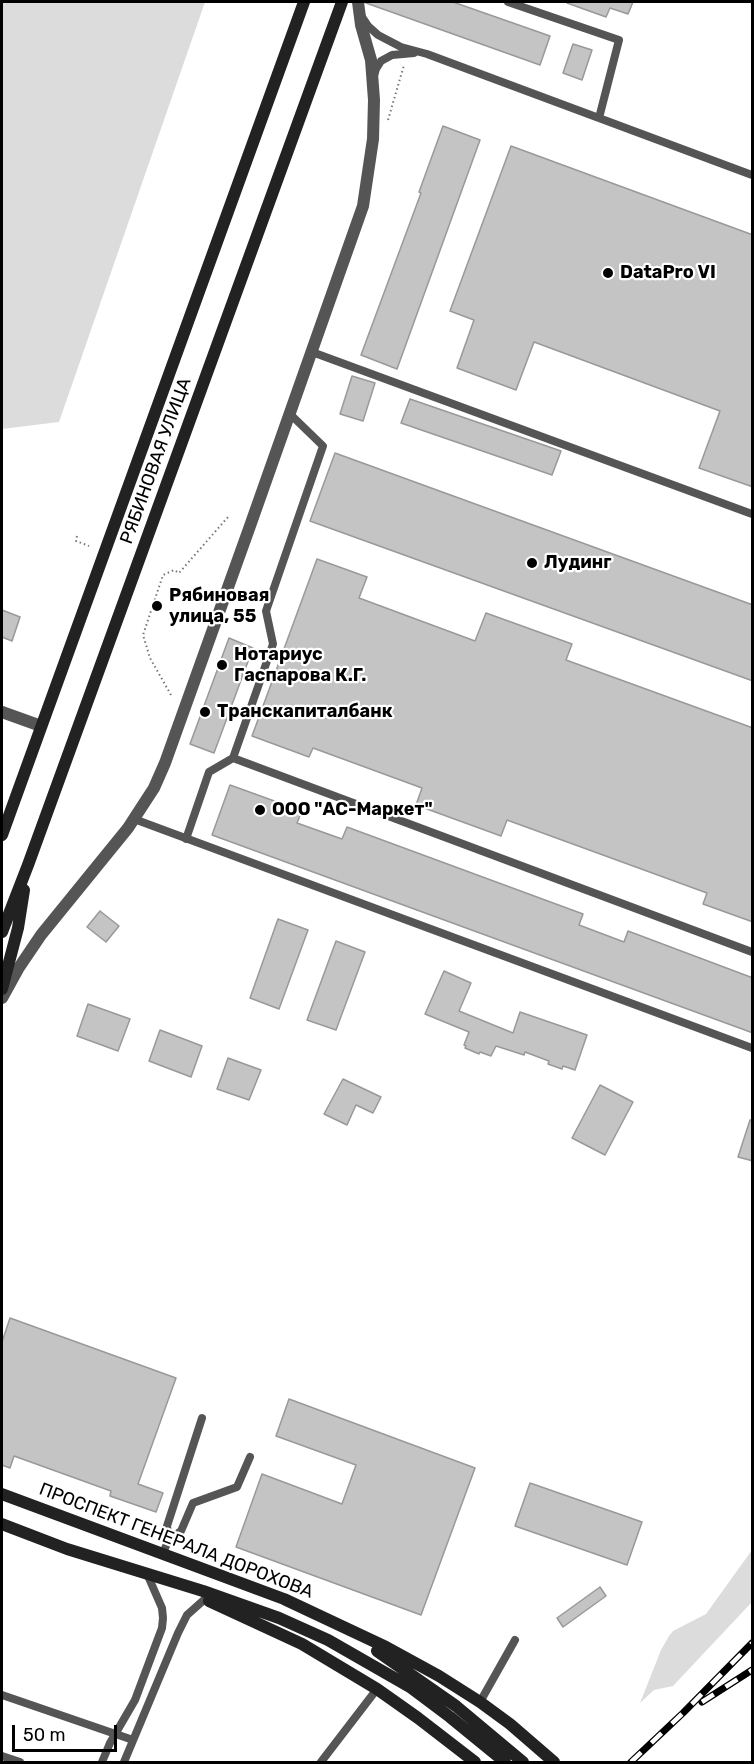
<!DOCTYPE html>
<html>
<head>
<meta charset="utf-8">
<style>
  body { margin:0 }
  #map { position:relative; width:754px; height:1764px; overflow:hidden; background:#fff; font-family:Rubik,sans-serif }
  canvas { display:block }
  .frame { position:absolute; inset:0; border:3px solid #000; pointer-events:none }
  .scale { position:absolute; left:12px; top:1725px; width:105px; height:27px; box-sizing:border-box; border:3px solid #000; border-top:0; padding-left:8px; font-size:18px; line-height:21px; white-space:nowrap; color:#000; -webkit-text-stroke:4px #fff; paint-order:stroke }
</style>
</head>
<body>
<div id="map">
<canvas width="754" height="1764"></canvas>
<div class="frame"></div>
<div class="scale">50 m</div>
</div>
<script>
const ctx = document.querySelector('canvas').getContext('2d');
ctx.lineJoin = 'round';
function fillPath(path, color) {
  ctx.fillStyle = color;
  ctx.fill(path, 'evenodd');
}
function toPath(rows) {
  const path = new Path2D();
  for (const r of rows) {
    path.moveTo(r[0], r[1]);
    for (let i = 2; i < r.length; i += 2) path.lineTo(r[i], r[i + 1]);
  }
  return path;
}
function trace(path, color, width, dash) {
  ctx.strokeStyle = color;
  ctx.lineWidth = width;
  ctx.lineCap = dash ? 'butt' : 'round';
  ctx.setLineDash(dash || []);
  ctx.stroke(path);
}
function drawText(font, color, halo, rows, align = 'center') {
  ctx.font = font + ' Rubik,sans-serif';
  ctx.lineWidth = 4.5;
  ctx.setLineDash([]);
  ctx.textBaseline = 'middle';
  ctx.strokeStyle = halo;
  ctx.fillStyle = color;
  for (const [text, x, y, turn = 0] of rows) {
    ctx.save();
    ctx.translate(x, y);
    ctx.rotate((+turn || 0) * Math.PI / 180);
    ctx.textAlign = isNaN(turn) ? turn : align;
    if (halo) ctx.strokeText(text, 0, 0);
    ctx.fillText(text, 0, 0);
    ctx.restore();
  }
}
fillPath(toPath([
  [2,2,205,2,59,422,2,429],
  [752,1550,752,1602,673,1686,654,1690,640,1703,661,1650,669,1636,673,1631,706,1614]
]), '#dcdcdc');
const building = toPath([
  [366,2,453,2,550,36,540,65,366,3,366,2],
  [567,2,633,2,628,14,610,8,606,17,567,3,567,2],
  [573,44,592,50,582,80,563,73,573,44],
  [443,126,480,140,397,369,361,355,421,193,419,192,443,126],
  [511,146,753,235,753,487,699,468,720,411,534,342,516,390,457,368,474,320,450,311,511,146],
  [352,376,375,383,363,421,340,414,352,376],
  [410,399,561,451,552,475,401,423,410,399],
  [335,453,753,605,753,681,310,521,335,453],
  [317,559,367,577,359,598,475,641,486,613,572,644,566,660,753,728,753,922,703,904,707,893,507,820,501,836,416,805,422,788,313,748,309,757,252,736,317,559],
  [2,610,20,617,12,641,2,637,2,610],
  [229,638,253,648,214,753,190,744,229,638],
  [230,785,302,811,297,823,342,839,347,827,583,914,579,925,624,942,628,931,753,978,753,1033,212,835,230,785],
  [100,911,119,926,106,942,87,927,100,911],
  [278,919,308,930,279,1009,250,998,278,919],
  [336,941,365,952,336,1030,307,1020,336,941],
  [444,971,471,983,459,1011,513,1033,520,1012,587,1035,575,1070,563,1066,562,1069,548,1064,549,1061,525,1052,524,1055,496,1046,491,1056,480,1052,479,1054,465,1048,466,1046,464,1045,469,1032,425,1014,444,971],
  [88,1004,130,1019,118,1051,77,1036,88,1004],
  [160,1030,202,1046,191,1077,149,1061,160,1030],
  [228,1058,261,1070,249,1100,217,1089,228,1058],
  [343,1079,381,1097,373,1113,356,1105,347,1125,324,1114,343,1079],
  [600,1085,633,1102,605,1155,572,1138,600,1085],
  [750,1120,753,1120,753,1161,738,1157,750,1120],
  [10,1318,176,1378,138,1484,163,1493,156,1512,110,1496,111,1491,14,1456,10,1468,2,1465,2,1342,10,1318],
  [289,1399,475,1468,421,1615,236,1547,262,1474,342,1504,356,1465,276,1436,289,1399],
  [530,1483,642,1522,627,1565,515,1526,530,1483],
  [600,1587,606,1596,563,1627,557,1618,600,1587]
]);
fillPath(building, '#c4c4c4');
trace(building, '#999', 1.5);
trace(toPath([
  [388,120,404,65],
  [77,536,76,541,89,546],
  [171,695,150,658,143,635,163,575,174,570,179,573,228,517]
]), '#777', 2, [1.5, 3]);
trace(toPath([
  [508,2,619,40,599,118],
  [362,17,368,26,378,35,401,47,427,54,752,175],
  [374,76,376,69,381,61,392,55,414,53],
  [312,352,752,514],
  [233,758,752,952],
  [134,819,752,1048],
  [186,839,209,772,233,758,273,644,266,611,323,446,290,414],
  [169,1539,167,1526,202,1418],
  [163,1553,169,1539,181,1531,193,1503,237,1487,250,1457],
  [2,1695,133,1740],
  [480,1702,515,1640],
  [2,1756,20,1762],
  [102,1762,110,1743,135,1700,162,1628,163,1618,162,1608,148,1576],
  [124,1762,178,1633,187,1615,205,1599],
  [321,1762,377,1689]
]), '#555', 8);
trace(toPath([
  [2,712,41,726],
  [2,998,18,969,41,935,128,828,154,788,165,763,250,526,363,206,373,139,374,100,371,60,361,25,358,2]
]), '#555', 12);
trace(toPath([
  [2,835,304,2],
  [2,932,28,865,342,2],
  [2,989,18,928,24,890],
  [2,1494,284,1599,386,1647,439,1676,480,1702,510,1724,554,1762],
  [2,1524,67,1549,203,1591,279,1618,328,1640,410,1687,450,1717,505,1762],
  [209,1601,302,1644,377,1689,418,1718,475,1762],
  [377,1651,456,1706,523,1762]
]), '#222', 12);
const rail = toPath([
  [702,1702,752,1670],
  [631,1762,683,1713,752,1643]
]);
trace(rail, '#000', 7);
trace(rail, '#fff', 4.5, [14]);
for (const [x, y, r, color] of [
  [608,273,6,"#000"],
  [532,563,6,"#000"],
  [157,606,6,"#000"],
  [222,665,6,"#000"],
  [205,712,6,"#000"],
  [260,810,6,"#000"]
]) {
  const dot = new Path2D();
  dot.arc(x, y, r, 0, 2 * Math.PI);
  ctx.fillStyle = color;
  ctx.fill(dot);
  trace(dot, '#fff', 2);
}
drawText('bold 18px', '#000', '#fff', [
  ["DataPro VI",620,273],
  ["Лудинг",544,563],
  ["Рябиновая",169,596],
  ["улица, 55",169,617],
  ["Нотариус",234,655],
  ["Гаспарова К.Г.",234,676],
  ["Транскапиталбанк",217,712],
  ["ООО \"АС-Маркет\"",272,810]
], 'left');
drawText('18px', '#000', '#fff', [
  ["РЯБИНОВАЯ УЛИЦА",156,461,-70],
  ["ПРОСПЕКТ ГЕНЕРАЛА ДОРОХОВА",176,1541,21]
]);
</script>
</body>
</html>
